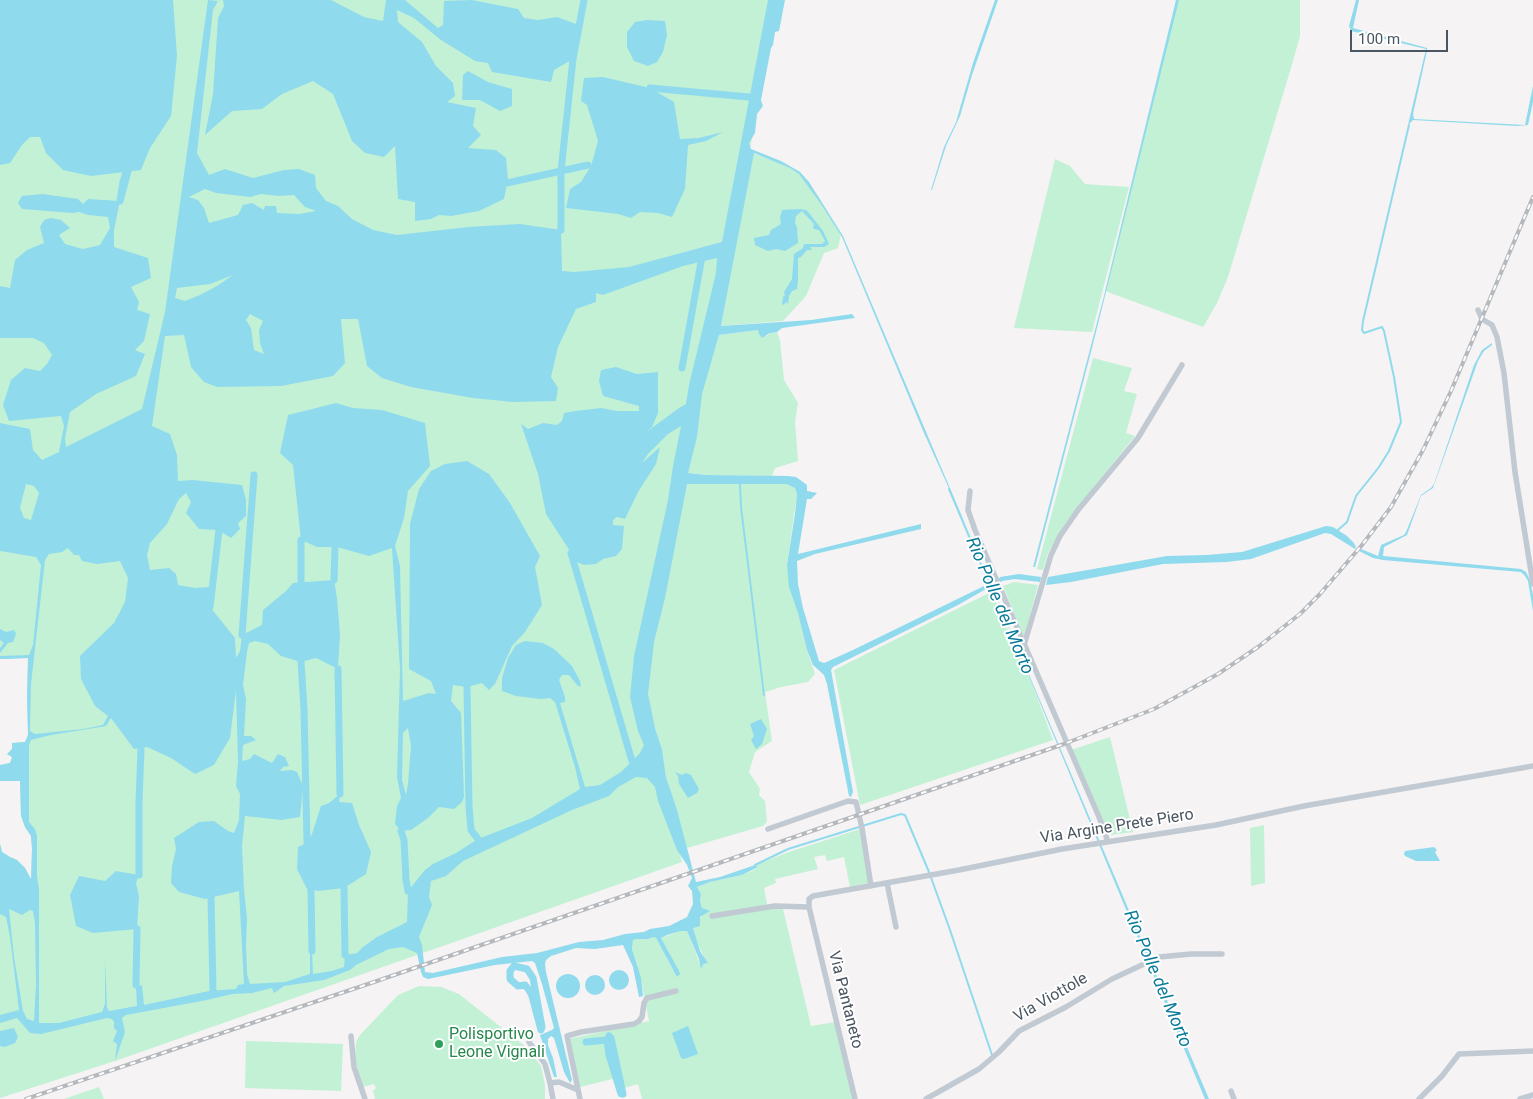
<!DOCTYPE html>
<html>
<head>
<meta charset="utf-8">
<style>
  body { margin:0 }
  #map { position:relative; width:1533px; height:1099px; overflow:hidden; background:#f5f3f3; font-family:Roboto,sans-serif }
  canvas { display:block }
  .scale { position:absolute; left:1350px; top:30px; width:98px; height:22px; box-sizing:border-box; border:2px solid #4a5661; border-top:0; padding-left:6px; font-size:15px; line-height:18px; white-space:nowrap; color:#4a5661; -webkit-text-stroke:4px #fff; paint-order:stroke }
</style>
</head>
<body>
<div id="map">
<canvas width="1533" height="1099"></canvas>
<div class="scale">100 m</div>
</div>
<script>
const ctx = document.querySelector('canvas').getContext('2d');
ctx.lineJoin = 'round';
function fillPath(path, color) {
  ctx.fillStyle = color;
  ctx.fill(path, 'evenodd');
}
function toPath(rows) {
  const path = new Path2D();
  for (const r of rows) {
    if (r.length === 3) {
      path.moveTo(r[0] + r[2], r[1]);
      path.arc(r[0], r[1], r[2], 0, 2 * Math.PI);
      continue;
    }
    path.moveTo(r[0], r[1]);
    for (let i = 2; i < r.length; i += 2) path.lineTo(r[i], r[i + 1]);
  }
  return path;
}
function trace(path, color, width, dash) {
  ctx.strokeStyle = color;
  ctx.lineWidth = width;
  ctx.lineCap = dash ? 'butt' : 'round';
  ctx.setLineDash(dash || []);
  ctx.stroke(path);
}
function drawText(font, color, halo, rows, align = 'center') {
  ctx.font = font + ' Roboto,sans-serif';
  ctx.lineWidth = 4;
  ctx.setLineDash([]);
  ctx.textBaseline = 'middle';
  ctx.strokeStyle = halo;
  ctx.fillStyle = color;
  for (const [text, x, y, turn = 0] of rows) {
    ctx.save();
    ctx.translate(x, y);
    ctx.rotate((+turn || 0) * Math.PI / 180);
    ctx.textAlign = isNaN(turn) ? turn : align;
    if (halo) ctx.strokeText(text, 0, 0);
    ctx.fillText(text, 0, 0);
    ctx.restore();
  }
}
fillPath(toPath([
  [0,0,778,0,709,367,719,335,759,330,767,336,770,333,777,332,780,340,784,380,798,403,795,422,798,461,775,468,772,476,706,475,688,473,688,484,786,484,795,488,797,494,787,565,807,650,815,674,808,682,781,687,765,692,772,741,755,752,749,772,760,789,759,795,765,801,767,822,763,826,687,848,666,777,662,749,655,728,644,721,682,862,115,1061,0,1098,0,844,2,852,10,857,17,860,25,868,31,879,32,849,31,836,25,827,21,816,20,781,0,781,0,765,10,763,12,757,7,754,12,749,12,743,25,742,28,735,27,697,28,658,0,659],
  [1177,0,1300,0,1300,36,1293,61,1228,277,1217,303,1203,327,1105,291],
  [753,153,797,170,818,196,841,234,838,248,824,253,806,296,783,321,721,326],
  [1055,159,1070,166,1085,184,1129,187,1092,332,1014,328],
  [1093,358,1132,368,1124,391,1137,394,1126,433,1135,436,1066,522,1048,553,1043,570,1037,569],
  [1014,582,1038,585,1024,637,1003,586],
  [991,592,1032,684,1053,740,860,805,834,670],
  [1110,737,1133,832,1111,835,1105,828,1071,750],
  [1264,825,1265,883,1251,886,1250,828],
  [860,829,869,883,850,887,844,857,827,861,825,855,814,857,818,869,775,879,776,883,764,888,768,909,783,909,811,1026,835,1022,853,1099,642,1099,638,1084,624,1088,620,1077,580,1087,569,1039,649,1021,642,985,632,949,633,940,636,939,648,939,654,937,656,938,673,970,671,957,661,938,681,931,687,931,700,964,703,964,706,961,696,941,693,927,700,926,700,918,707,911,702,908,700,901,701,894,697,887,710,882,742,875,754,870,758,867,755,865,789,852],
  [419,986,441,987,459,994,526,1047,541,1066,545,1085,545,1099,375,1099,373,1091,376,1088,374,1084,363,1087,355,1060,356,1042,360,1035,398,995],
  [246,1041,343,1044,341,1091,245,1088],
  [99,1087,104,1099,64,1099]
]), '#c3f1d5');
fillPath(toPath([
  [0,0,173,0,177,56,171,116,150,148,141,170,91,176,63,170,46,153,40,137,30,137,22,145,10,163,0,165],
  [208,0,218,1,213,10,197,153,209,175,225,169,253,178,284,170,299,169,315,175,316,188,326,201,338,206,352,219,373,230,397,235,468,227,520,224,561,230,562,271,574,272,629,267,722,242,768,0,785,0,779,31,775,32,773,45,771,48,761,100,763,106,757,114,755,133,749,143,751,149,781,161,800,172,809,182,843,236,1209,1099,1205,1099,970,535,924,433,842,237,821,204,799,174,790,168,754,153,721,326,811,320,852,314,855,318,782,328,777,332,770,333,762,338,759,334,758,330,719,335,702,394,697,437,688,473,706,475,788,476,796,477,803,482,807,485,807,491,817,493,811,499,807,499,798,554,921,524,921,529,815,554,797,561,798,584,803,608,819,661,824,663,853,650,984,586,986,589,958,605,833,667,831,670,853,792,851,797,849,796,827,684,824,675,813,665,807,650,798,613,789,587,787,565,795,514,797,494,795,488,786,484,687,484,665,598,654,642,648,694,655,728,662,749,666,777,677,810,696,882,720,877,755,865,758,867,742,875,710,882,697,887,701,894,700,901,702,908,710,911,700,917,700,926,693,928,700,951,708,963,703,964,701,969,699,959,687,931,681,931,667,935,661,938,679,971,680,974,677,977,656,938,654,937,648,939,636,939,633,940,632,949,641,978,643,996,639,997,633,967,623,945,595,949,576,948,551,956,546,960,545,964,546,972,572,1080,570,1083,564,1072,554,1038,551,1036,548,1039,548,1045,553,1058,557,1077,554,1077,540,1035,552,1030,554,1028,542,984,535,963,532,961,495,965,428,979,423,977,421,972,417,953,403,947,389,949,356,965,350,970,324,980,284,986,274,993,272,988,252,993,232,994,207,1000,126,1015,122,1018,125,1032,115,1061,117,1044,113,1041,117,1031,114,1028,114,1022,112,1019,107,1018,41,1034,30,1033,17,1018,0,1023,0,1015,19,1010,10,937,6,917,0,914,0,844,2,852,10,857,17,860,25,868,31,879,32,849,31,836,25,827,21,816,20,781,0,781,0,765,10,763,12,757,7,754,12,749,12,743,25,742,28,735,27,697,28,658,6,659,0,659,0,656,29,655,33,645,41,565,36,557,0,551,0,423,30,429,33,450,42,460,59,452,64,426,61,416,9,421,3,405,11,380,25,368,40,371,47,364,52,355,44,343,33,338,0,338,0,286,10,288,15,260,27,250,44,243,40,227,44,220,51,218,61,220,70,228,59,235,65,244,83,249,100,245,110,228,108,217,88,215,79,212,73,213,22,209,18,203,22,196,43,194,78,199,83,204,88,199,120,201,114,230,114,247,148,258,151,278,131,287,139,302,137,310,150,314,144,341,135,350,145,354,136,376,96,394,70,412,65,438,66,447,142,409,165,312],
  [205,189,216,193,250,197,261,194,279,196,294,195,305,207,316,211,299,214,277,213,276,206,265,206,264,210,252,203,243,205,238,215,209,223,204,208,198,200,189,197],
  [717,258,716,273,689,385,686,404,679,408,645,433,652,427,658,413,658,372,637,374,616,367,601,370,599,381,603,396,639,406,639,411,617,411,601,408,575,411,564,413,562,421,557,425,543,423,528,429,521,424,538,474,546,514,577,562,584,565,596,564,603,559,616,556,622,549,624,526,613,525,613,520,617,517,625,519,638,492,656,464,660,447,642,463,648,454,668,434,681,426,673,466,668,500,634,656,630,697,638,731,644,745,640,753,621,772,600,785,585,787,560,703,565,702,565,697,559,680,562,675,569,675,577,685,581,687,580,681,572,666,554,649,543,643,525,641,516,645,508,658,502,678,502,691,516,696,541,699,550,698,555,702,575,767,580,789,532,818,478,839,456,853,433,864,425,870,408,891,407,922,377,937,363,947,357,953,345,955,344,967,332,971,313,974,312,951,310,952,310,974,285,982,250,984,247,974,246,945,247,918,244,890,242,846,245,816,281,820,300,817,303,786,297,772,292,770,280,771,283,767,289,766,285,757,278,754,272,763,254,754,250,759,242,761,243,745,256,740,251,736,244,736,246,699,243,685,247,652,249,643,255,641,268,644,281,656,301,662,316,658,338,669,340,635,337,598,334,580,293,583,286,591,263,610,262,625,242,635,240,651,236,658,235,638,210,607,209,587,195,588,178,585,176,574,169,568,150,570,147,555,150,543,167,524,179,499,186,493,191,502,186,513,199,529,218,530,231,538,240,529,238,523,246,516,246,500,242,485,193,480,178,481,177,455,170,434,152,426,165,336,184,335,191,367,204,382,217,387,281,386,333,376,345,363,341,319,358,319,367,366,382,378,411,387,473,398,513,402,556,401,558,388,551,377,558,347,576,309,596,302,596,293,603,295,683,266],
  [233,275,217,286,200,295,185,301,175,298,177,288,210,284],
  [250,314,263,321,259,330,260,343,264,354,254,350,251,328,246,320],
  [26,484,34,486,39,493,31,520,24,518,20,508],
  [68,548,74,555,79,555,82,561,97,564,120,561,128,578,125,602,114,623,80,656,81,679,95,706,108,716,103,725,83,729,35,734,30,731,31,684,45,560,49,554,62,552],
  [236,690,238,762,236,786,240,794,239,820,234,833,228,831,214,821,199,822,174,838,176,849,172,866,171,883,179,892,205,899,239,891,244,984,238,985,236,989,209,991,144,1005,142,985,136,987,137,1006,109,1011,107,1008,105,959,105,1004,102,1012,59,1023,40,1023,39,1022,39,889,37,876,37,836,35,829,29,822,29,745,31,740,51,735,106,726,111,718,134,749,147,747,171,758,195,774,214,765,230,738],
  [636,777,647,778,655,787,658,801,677,850,687,865,692,878,688,886,692,891,693,904,687,917,669,926,650,929,644,932,625,934,603,940,579,942,537,953,502,957,433,973,425,972,422,945,419,937,432,905,429,897,431,881,446,876,463,861,572,810,609,796,618,787],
  [9,909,22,915,30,910,33,911,35,923,36,984,34,1021,27,1019,23,1011,14,957],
  [223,0,331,0,364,17,383,21,386,0,405,0,438,28,443,25,444,1,472,0,518,9,524,18,538,20,557,17,579,25,573,59,554,70,551,82,492,72,488,63,475,61,441,40,414,18,397,10,398,22,422,42,436,66,453,83,455,96,447,102,476,108,473,126,481,135,468,148,496,150,506,158,508,179,504,199,479,211,451,216,439,215,431,219,415,221,415,202,398,199,395,146,384,157,365,153,352,141,333,94,313,81,282,94,262,109,232,111,205,135,213,94,218,18,224,6],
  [995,0,998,0,972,75,960,116,946,146,932,190,931,190,944,147,956,122,973,63],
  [1176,0,1179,0,1092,348,1035,567,1033,567,1105,292],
  [1356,0,1359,0,1353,28,1427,48,1427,51,1413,114,1414,119,1525,125,1533,86,1533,102,1528,125,1517,126,1413,120,1408,125,1426,49,1351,31,1349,26],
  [647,20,665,21,667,35,663,52,657,62,648,66,634,61,627,47,627,32,635,22],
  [468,71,488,82,512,89,512,106,500,111,480,100,462,100,463,75],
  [603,77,650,88,674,102,680,139,699,138,723,132,706,141,688,145,685,189,672,217,658,213,640,212,631,218,618,214,566,208,570,189,581,182,591,166,598,141,587,105,581,101,584,78],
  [799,209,806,210,809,213,823,231,829,244,824,247,810,247,812,250,807,250,801,257,798,258,798,281,797,289,792,291,789,296,788,304,786,302,784,305,782,304,783,297,785,295,784,292,792,279,794,254,803,248,804,244,822,244,825,241,819,230,814,229,813,227,814,224,802,211,796,216,795,223,797,227,798,243,785,251,776,249,768,251,755,245,754,238,769,235,771,230,781,224,780,218,782,210],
  [1492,343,1492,345,1484,351,1478,361,1433,488,1421,496,1407,535,1384,547,1383,556,1521,569,1526,572,1530,580,1533,595,1533,611,1528,581,1525,576,1521,572,1383,560,1373,558,1359,551,1361,549,1378,556,1381,545,1404,535,1406,532,1421,495,1431,488,1434,484,1474,365,1482,350],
  [336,403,353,408,382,410,425,423,430,466,408,491,404,518,395,546,400,566,403,701,429,693,436,694,431,681,409,669,410,524,419,489,431,471,445,464,467,461,489,474,510,503,540,556,535,567,542,605,525,632,512,646,495,684,489,690,482,683,467,687,453,685,451,701,461,713,464,797,462,802,454,809,439,807,428,818,411,830,401,831,395,824,397,806,401,798,397,777,400,669,392,548,369,556,337,547,317,547,301,540,293,465,280,453,288,415],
  [408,728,411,746,408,783,406,795,402,780,403,733],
  [1326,526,1333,527,1347,536,1354,543,1356,547,1355,549,1331,534,1325,533,1251,559,1227,562,1163,564,1071,582,1046,585,1048,577,1167,556,1206,555,1242,552],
  [1019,574,1041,577,1040,582,1015,579,1002,581,999,585,998,580,1000,577],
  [0,629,6,632,14,630,16,634,13,642,8,643,0,653,0,648,4,643,0,640],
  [761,719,767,729,762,744,756,749,751,740,754,736,750,724],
  [675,772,682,775,686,773,691,775,699,789,697,793,688,798,679,784,678,776],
  [340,794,339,802,352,803,359,825,371,852,366,874,344,888,318,891,307,889,297,869,298,847,307,843,312,834,321,806,329,803],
  [1434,847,1437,850,1435,852,1440,861,1416,861,1405,856,1404,854,1405,851],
  [116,871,139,875,136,883,139,896,137,929,93,933,76,926,70,895,79,876,105,881],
  [619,980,10],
  [568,986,12],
  [595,985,10],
  [688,1026,698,1054,684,1059,681,1058,672,1033],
  [14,1028,18,1037,15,1043,5,1047,0,1046,0,1031]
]), '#90daee');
trace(toPath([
  [740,484,741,507,764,695],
  [949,489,994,595],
  [1338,530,1347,522,1356,496,1379,467,1389,451,1401,422,1394,377,1384,331,1382,327,1364,333,1362,330,1363,321,1409,125],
  [755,865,788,849,901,814,905,815,929,872,950,930,992,1055]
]), '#90daee', 2);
trace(toPath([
  [650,88,749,97],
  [128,171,120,201,123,182,126,172,128,171],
  [507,183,588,165],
  [561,230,561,171,573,59,584,0],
  [682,368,701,262],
  [571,553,632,761],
  [334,580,335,547],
  [301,583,301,540],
  [210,607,219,530],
  [242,635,254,475],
  [301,662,304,709,307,843],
  [338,669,340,794],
  [467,687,469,806,471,830,478,839],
  [401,831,404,840,406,880,408,891],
  [139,875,139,801,141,749],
  [344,888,345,955],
  [311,890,312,951],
  [211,898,213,991],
  [514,966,527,969,533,978,542,1027,541,1030,532,996,529,990,525,985,518,986,510,979,510,971,514,966],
  [136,985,137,929],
  [609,1036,611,1038,623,1094,621,1094,609,1055,607,1040,609,1036],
  [586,1042,607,1040]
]), '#90daee', 7);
trace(toPath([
  [1478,310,1482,319,1492,325,1497,337,1504,373,1515,472,1533,584],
  [970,491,968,510,975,530,1099,817,1108,842],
  [1024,645,1051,555,1060,536,1078,510,1138,438,1182,365],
  [768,829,848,801,856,802,862,828,871,886],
  [887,883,896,927],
  [809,907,855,1099],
  [712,916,775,906,809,907,809,899,813,896,959,870,1062,849,1216,825,1304,806,1533,766],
  [351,1036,354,1067,365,1099],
  [529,1042,545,1064,550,1083],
  [1231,1091,1234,1099],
  [553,1099,550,1083,559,1082,578,1090],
  [580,1099,567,1036,581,1032,634,1024,639,1021,642,1017,644,1003,647,998,676,991],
  [926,1099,979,1069,999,1052,1019,1031,1066,1007,1112,979,1159,957,1191,954,1222,954],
  [1419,1099,1442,1076,1459,1054,1533,1051],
  [1520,1099,1533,1095]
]), '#c1cad2', 5.5);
const rail = toPath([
  [26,1099,374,982,1064,744,1154,709,1218,674,1258,647,1300,614,1320,594,1362,545,1391,507,1423,450,1451,391,1533,197]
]);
trace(rail, '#b5b8bd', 4);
trace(rail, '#fff', 2, [5.5]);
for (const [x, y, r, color] of [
  [439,1044,5,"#2e9e5b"]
]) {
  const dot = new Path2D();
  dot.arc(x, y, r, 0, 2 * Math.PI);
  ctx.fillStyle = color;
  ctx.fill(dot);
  trace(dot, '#fff', 2);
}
drawText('16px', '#4a5661', '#fff', [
  ["Via Argine Prete Piero",1117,827,-9],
  ["Via Viottole",1051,998,-30],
  ["Via Pantaneto",845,1000,76]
]);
drawText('16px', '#27864d', '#fff', [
  ["Polisportivo",449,1035],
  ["Leone Vignali",449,1053]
], 'left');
drawText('italic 18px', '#0c7c9b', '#fff', [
  ["Rio Polle del Morto",999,606,67],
  ["Rio Polle del Morto",1157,979,67]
]);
</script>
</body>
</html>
